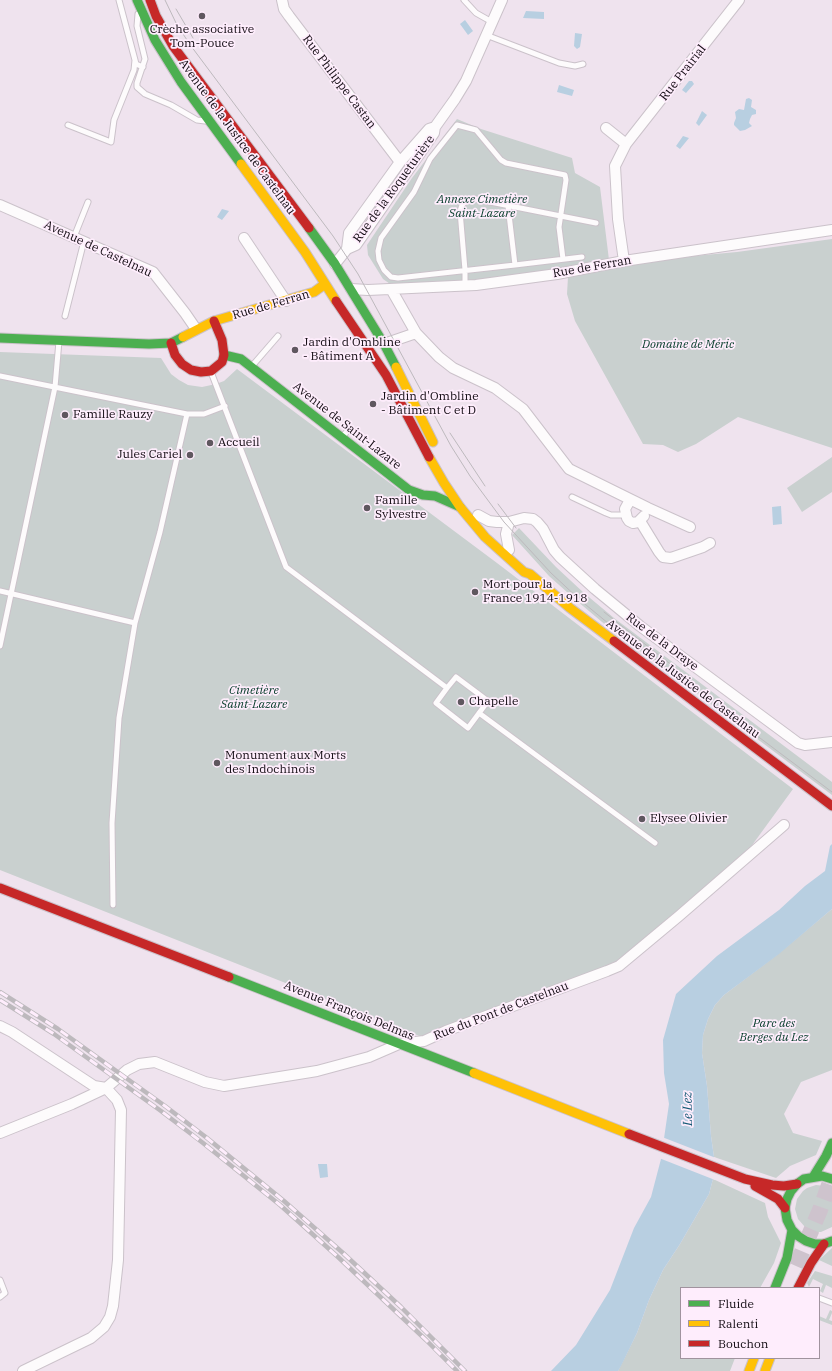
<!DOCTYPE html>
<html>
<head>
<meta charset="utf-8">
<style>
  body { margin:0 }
  #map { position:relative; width:832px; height:1371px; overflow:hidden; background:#efe3ee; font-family:"IBM Plex Serif",serif }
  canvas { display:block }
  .legend { position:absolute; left:680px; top:1287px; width:140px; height:72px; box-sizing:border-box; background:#feedfc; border:1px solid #a0939e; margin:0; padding:5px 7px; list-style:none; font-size:12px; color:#120b12 }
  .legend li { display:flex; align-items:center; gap:8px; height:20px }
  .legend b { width:20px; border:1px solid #a0939e }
</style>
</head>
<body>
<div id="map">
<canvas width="832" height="1371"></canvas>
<ul class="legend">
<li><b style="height:5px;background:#4caf50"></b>Fluide</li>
<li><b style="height:5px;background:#ffc107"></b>Ralenti</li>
<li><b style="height:5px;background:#c62828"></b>Bouchon</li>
</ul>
</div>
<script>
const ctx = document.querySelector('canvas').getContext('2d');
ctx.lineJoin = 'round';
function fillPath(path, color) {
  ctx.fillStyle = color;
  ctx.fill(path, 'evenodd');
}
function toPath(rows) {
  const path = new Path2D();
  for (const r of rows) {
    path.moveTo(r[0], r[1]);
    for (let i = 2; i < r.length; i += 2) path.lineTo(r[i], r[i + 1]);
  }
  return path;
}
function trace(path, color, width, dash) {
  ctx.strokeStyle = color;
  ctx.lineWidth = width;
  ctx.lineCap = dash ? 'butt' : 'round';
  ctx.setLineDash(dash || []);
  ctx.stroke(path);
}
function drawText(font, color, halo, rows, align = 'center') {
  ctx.font = font + ' "IBM Plex Serif",serif';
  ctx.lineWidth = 3.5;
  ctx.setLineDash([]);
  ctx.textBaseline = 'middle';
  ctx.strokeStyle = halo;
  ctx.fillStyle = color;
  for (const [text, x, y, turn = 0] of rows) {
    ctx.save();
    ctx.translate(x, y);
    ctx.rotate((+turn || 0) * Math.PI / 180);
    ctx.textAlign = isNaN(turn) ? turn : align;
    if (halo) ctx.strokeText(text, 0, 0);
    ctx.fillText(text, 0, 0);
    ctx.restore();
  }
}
fillPath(toPath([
  [457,119,481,129,572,158,575,173,600,187,609,260,517,277,458,282,393,286,383,279,368,255,367,245,412,178],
  [832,239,832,448,738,417,696,444,678,452,663,445,643,444,575,321,567,294,568,277,672,258,737,252],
  [0,352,161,358,171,374,179,380,188,385,202,387,216,384,224,381,237,369,497,563,793,789,750,848,671,918,614,964,422,1037,0,870],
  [832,457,832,492,802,512,787,488],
  [519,528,556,567,584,593,614,618,832,782,832,795,608,627,577,601,549,576,512,535],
  [832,909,832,1070,801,1082,784,1114,793,1133,822,1141,816,1155,790,1166,776,1178,714,1157,711,1136,707,1086,702,1053,703,1035,708,1019,715,1005,724,995,778,954],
  [713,1179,765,1203,768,1217,781,1243,774,1263,760,1288,681,1288,681,1358,735,1358,730,1371,618,1371,637,1333,649,1300,663,1270,680,1244,709,1194],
  [816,1185,826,1186,832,1189,832,1227,821,1232,815,1232,805,1227,798,1219,795,1209,797,1199,803,1191,807,1188],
  [832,1248,832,1266,819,1260],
  [815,1271,832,1276,832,1288,826,1285,823,1293,820,1291,823,1284,813,1279,809,1287,807,1283],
  [830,1310,832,1311,832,1313,829,1320,832,1321,832,1325,819,1320,819,1316,826,1319]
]), '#c9d0cf');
fillPath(toPath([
  [526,11,544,12,544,19,523,18],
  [465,20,473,31,468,35,460,24],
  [575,33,582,34,580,47,577,49,574,46],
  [689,81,692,81,694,84,686,93,682,90],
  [559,85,574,90,572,96,557,92],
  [749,98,752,100,751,107,756,110,756,114,752,115,750,119,749,123,752,126,745,130,740,131,734,125,734,123,736,118,735,112,739,109,744,110,746,99],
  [702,111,707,115,699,126,696,123],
  [683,136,689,138,680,149,676,146],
  [222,209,229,211,222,220,217,217],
  [781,506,782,524,773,525,772,507],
  [832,844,832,909,779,954,724,995,715,1005,708,1019,703,1035,702,1053,707,1086,711,1136,714,1157,713,1179,709,1194,680,1244,663,1270,649,1300,637,1333,621,1366,618,1371,551,1371,576,1345,610,1290,634,1228,651,1197,661,1159,669,1104,664,1073,663,1040,676,994,717,956,779,910,805,886,825,871,830,846],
  [318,1164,327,1164,328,1177,320,1178]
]), '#b8cfe1');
fillPath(toPath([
  [662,1137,716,1158,715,1180,659,1158]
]), '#efe3ee');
trace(toPath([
  [796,1266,820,1210,832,1177]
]), '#cec3cd', 16, [16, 8]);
const lane = toPath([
  [119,0,135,60,136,64,143,67],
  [464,0,476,13,492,22],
  [138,14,137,26,145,59,137,83,137,87,145,94,171,105,197,120,205,121],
  [486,35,559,63,575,66,583,64],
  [68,125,111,142,114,120,134,70,135,60],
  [508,206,515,265],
  [74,237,88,202],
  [563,259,559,227,566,180,565,175,506,163,501,160,476,130,457,125,430,159,414,192,381,238,378,251,379,260,384,270,391,277,398,278,515,265,582,257],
  [465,285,465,270,460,211,462,205,467,200,475,199,596,223],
  [65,316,84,241],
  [252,366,278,336],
  [211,372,286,567,447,688,456,677,488,701,468,728,436,703,447,688],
  [0,376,187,414,160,532,135,623,119,718,112,823,113,905],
  [187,414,204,414,225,406],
  [343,436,350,428],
  [572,497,606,513,611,515,625,515],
  [0,591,135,623],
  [0,646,55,387,59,341],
  [479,713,655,843],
  [0,1280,5,1293,0,1297],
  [819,1298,832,1303]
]);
const street = toPath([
  [282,0,284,9,289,16,400,162],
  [606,128,626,144],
  [0,205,153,272,185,313,196,329],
  [244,238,286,301],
  [347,249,349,233,400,162,429,129,435,127],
  [624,261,618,219,615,166,626,144,739,0],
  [335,264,347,249,356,245,434,133,435,127,455,99,466,81,502,0],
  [351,289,368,290,476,285,557,274,624,261,832,230],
  [391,289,416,333,439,357,453,368,495,388,523,409,569,469,648,508,690,527],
  [384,344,416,333],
  [630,500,625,509,627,518,629,521,633,523,638,522,644,516],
  [478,515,489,521,497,522,509,522,524,518,533,519,537,522,543,529,554,550,560,557,595,589,640,626,798,743,805,745,832,742],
  [640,521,659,552,663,557,671,558,703,547,710,543],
  [509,550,506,534,509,522],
  [0,1026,12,1032,94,1086,106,1088],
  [0,1133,72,1104,106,1088,127,1070,139,1064,155,1062,205,1082,224,1086,317,1071,369,1057,399,1044,424,1041,446,1031,607,971,619,966,679,916,784,825],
  [23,1371,91,1338,104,1327,110,1317,113,1306,118,1260,121,1110,117,1100,106,1088]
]);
const fast = toPath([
  [137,0,155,40,181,82,241,164],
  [309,228,335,264,384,344,396,367],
  [0,338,149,344,171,343,183,337],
  [224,355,241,359,409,490,423,495,435,496,460,507],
  [229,977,474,1073],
  [813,1177,826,1156,832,1143],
  [832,1179,822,1176,804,1179,797,1184,791,1191,787,1199,785,1208,787,1220,792,1230,798,1236,806,1241,815,1244,824,1244,832,1241],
  [775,1288,787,1258,792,1230]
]);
const slow = toPath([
  [241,164,305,252,336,301],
  [183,337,214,321,314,292,325,284],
  [396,367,433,442],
  [429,457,444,483,460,507,485,537,524,572,530,574,570,608,614,641],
  [474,1073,629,1134],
  [749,1371,754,1358],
  [765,1371,770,1358]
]);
const jam = toPath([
  [150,0,156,16,173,46,309,228],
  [336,301,386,375,429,457],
  [171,343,175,355,182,364,191,370,201,372,211,371,222,362,224,355,222,340,214,321],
  [614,641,832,806],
  [0,888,229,977],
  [629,1134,745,1179,772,1185,784,1186,797,1184],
  [755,1186,778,1199,785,1208],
  [798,1288,811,1263,824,1244]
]);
trace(lane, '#cbc2ca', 7);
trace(street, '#cbc2ca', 12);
trace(fast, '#cbc2ca', 11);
trace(slow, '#cbc2ca', 11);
trace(jam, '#cbc2ca', 11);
trace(lane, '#fdfbfc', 5);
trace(street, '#fdfbfc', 10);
trace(fast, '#4caf50', 9);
trace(slow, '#ffc107', 9);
trace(jam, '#c62828', 9);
trace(toPath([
  [165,0,177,25,191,46,333,236,358,274,451,446,470,476,504,522,551,573,580,600,620,633,832,792],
  [176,9,193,38],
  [450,433,485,486],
  [498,504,516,528],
  [604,612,678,670]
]), '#bdb9bd', 1);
const rail = toPath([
  [0,992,58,1029,165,1106,207,1138,284,1201,343,1253,401,1307,465,1371],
  [0,1000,54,1034,161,1111,203,1143,280,1205,338,1257,426,1340,457,1371]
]);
trace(rail, '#bdb9bd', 4.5);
trace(rail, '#feedfc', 3, [9]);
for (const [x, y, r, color] of [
  [202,16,4,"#5f575f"],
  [295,350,4,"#5f575f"],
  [373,404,4,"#5f575f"],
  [65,415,4,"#5f575f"],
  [210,443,4,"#5f575f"],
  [190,455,4,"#5f575f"],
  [367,508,4,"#5f575f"],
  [475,592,4,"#5f575f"],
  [461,702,4,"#5f575f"],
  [217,763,4,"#5f575f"],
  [642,819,4,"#5f575f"]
]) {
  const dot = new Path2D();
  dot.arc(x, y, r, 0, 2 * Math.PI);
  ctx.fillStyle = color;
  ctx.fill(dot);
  trace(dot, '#feedfc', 1.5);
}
drawText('12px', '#120b12', '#feedfc', [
  ["Crèche associative",202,30,"center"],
  ["Tom-Pouce",202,44,"center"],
  ["Jardin d'Ombline",303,343],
  ["- Bâtiment A",303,357],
  ["Jardin d'Ombline",381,397],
  ["- Bâtiment C et D",381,411],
  ["Famille Rauzy",73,415],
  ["Accueil",218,443],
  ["Jules Cariel",182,455,"right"],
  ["Famille",375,501],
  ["Sylvestre",375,515],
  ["Mort pour la",483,585],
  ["France 1914-1918",483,599],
  ["Chapelle",469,702],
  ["Monument aux Morts",225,756],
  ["des Indochinois",225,770],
  ["Elysee Olivier",650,819]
], 'left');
drawText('12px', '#120b12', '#feedfc', [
  ["Rue Prairial",683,73,-52],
  ["Rue Philippe Castan",339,82,53],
  ["Avenue de la Justice de Castelnau",237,137,54],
  ["Rue de la Roqueturière",394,189,-54],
  ["Avenue de Castelnau",98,249,25],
  ["Rue de Ferran",592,267,-10],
  ["Rue de Ferran",271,305,-16],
  ["Avenue de Saint-Lazare",347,426,38],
  ["Rue de la Draye",662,642,37],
  ["Avenue de la Justice de Castelnau",683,679,37],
  ["Avenue François Delmas",349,1011,22],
  ["Rue du Pont de Castelnau",501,1011,-21]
]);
drawText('italic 12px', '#053c29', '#feedfc', [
  ["Annexe Cimetière",482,200],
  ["Saint-Lazare",482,214],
  ["Domaine de Méric",688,345],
  ["Cimetière",254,691],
  ["Saint-Lazare",254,705],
  ["Parc des",774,1024],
  ["Berges du Lez",774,1038]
]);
drawText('italic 13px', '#155a76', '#feedfc', [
  ["Le Lez",688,1109,-91]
]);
</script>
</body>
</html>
